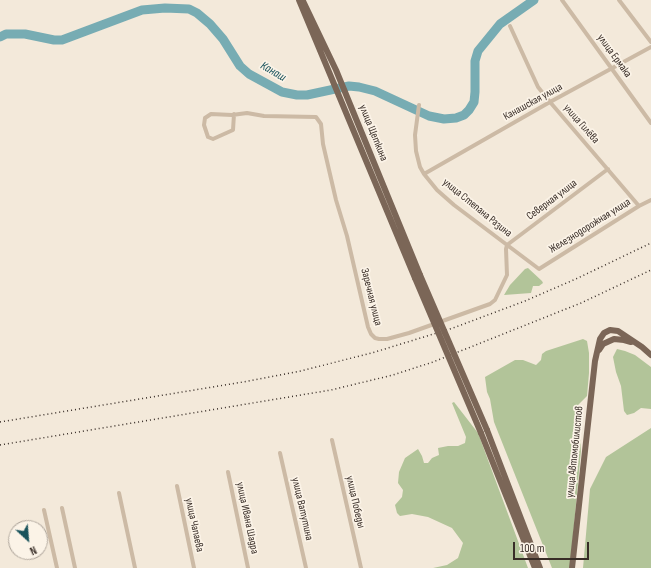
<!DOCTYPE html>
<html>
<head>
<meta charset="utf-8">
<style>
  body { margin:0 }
  #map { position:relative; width:651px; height:568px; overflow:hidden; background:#f3e9da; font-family:"Sofia Sans Condensed",sans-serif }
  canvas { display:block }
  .north { position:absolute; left:8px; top:520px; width:40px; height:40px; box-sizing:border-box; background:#fbf3e7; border:1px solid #ada49a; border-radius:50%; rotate:154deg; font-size:11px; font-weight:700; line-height:16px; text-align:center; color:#382d27 }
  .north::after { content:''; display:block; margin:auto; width:14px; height:18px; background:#19535c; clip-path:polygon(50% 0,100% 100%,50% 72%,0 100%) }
  .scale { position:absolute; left:513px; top:542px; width:76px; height:18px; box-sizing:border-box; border:2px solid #382d27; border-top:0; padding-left:5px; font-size:12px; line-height:14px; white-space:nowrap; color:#382d27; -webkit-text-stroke:3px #fbf3e7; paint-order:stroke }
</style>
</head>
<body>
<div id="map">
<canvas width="651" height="568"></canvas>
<div class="north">N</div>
<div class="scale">100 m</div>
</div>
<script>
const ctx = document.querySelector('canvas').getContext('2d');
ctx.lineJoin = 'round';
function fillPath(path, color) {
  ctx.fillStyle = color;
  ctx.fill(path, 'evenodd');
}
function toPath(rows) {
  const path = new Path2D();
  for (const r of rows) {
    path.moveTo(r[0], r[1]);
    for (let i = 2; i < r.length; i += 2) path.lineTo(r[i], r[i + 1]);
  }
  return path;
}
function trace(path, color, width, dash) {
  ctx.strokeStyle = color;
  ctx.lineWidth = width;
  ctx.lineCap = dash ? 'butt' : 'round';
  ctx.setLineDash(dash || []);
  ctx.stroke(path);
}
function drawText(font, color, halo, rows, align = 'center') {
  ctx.font = font + ' "Sofia Sans Condensed",sans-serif';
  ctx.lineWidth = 3.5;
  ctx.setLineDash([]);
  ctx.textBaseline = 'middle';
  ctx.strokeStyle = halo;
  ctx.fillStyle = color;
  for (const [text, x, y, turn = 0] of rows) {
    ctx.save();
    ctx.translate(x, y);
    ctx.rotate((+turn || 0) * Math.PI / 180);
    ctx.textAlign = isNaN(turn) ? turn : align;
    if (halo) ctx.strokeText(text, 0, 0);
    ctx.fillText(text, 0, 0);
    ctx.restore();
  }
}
fillPath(toPath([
  [528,268,542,281,543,283,539,286,533,286,531,293,504,295,510,285,525,269],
  [583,339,587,341,589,353,589,373,587,396,576,407,575,414,579,426,581,451,570,568,552,568,494,422,490,399,487,392,485,377,515,360,523,360,536,365,541,360,542,354,546,351],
  [617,349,625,351,635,355,651,367,651,409,641,408,634,413,627,415,624,411,621,386,616,372,613,357],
  [454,402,478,433,528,568,433,568,447,565,458,558,463,543,452,528,428,517,412,514,400,516,397,513,395,505,402,497,403,490,398,483,399,472,405,458,418,449,422,456,424,463,428,463,432,458,439,455,438,448,448,446,458,446,465,443,466,437,452,403],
  [651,428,651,568,583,568,590,489,606,457]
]), '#b2c499');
trace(toPath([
  [0,37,6,34,25,34,54,40,62,40,142,10,165,8,189,9,197,13,210,24,223,39,240,66,249,74,282,92,297,95,307,95,349,86,359,87,375,91,429,116,444,119,456,118,464,115,469,110,474,102,475,92,475,61,478,51,500,24,534,0]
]), '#77acb3', 9);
trace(toPath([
  [562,0,651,123],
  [619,0,651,42],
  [510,26,538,87,550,102,639,206],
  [419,105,415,135,416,151,420,167,424,174,437,190,454,205,539,269,639,206,651,200],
  [234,114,233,130,213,139,208,137,204,125,205,118,211,114,232,115,247,113,264,116,316,117,321,124,323,144,336,200,347,236,368,327,371,334,375,338,379,339,387,339,409,333,490,304,495,300,507,275,506,249,507,245,608,169],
  [424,174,550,102,651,47],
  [332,440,361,568],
  [280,453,306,568],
  [228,472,248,568],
  [177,486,194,568],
  [119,493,135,568],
  [62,508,75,568],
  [44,510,57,568]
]), '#ccbaa5', 4);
trace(toPath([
  [299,0,415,278],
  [303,1,336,70,420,275],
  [599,350,603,344,614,339,624,340,631,342],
  [487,430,540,568],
  [481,433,535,568],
  [572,568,595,361,600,339,604,333,610,330,618,331,642,347,651,355]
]), '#7b6657', 6);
trace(toPath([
  [0,422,243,382,301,371,375,352,453,328,525,301,578,278,651,243],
  [0,445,331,390,393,375,433,362,581,303,651,270]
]), '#382d27', 1.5, [1, 3]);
trace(toPath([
  [420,275,487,430],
  [415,278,481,433]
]), '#7b6657', 6);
drawText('11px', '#382d27', '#fbf3e7', [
  ["улица Ермака",614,56,54],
  ["Канашская улица",533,102,-29],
  ["улица Гилёва",581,124,49],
  ["улица Щеткина",373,133,68],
  ["Северная улица",552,200,-37],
  ["улица Степана Разина",477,208,39],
  ["Железнодорожная улица",590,226,-32],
  ["Заречная улица",371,297,76],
  ["улица Автомобилистов",575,452,-84],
  ["улица Победы",355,502,77],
  ["улица Ватутина",302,509,77],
  ["улица Ивана Шадра",247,518,78],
  ["улица Чапаева",194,525,78]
]);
drawText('italic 12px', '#19535c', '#fbf3e7', [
  ["Канаш",273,72,30]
]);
</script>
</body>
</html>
